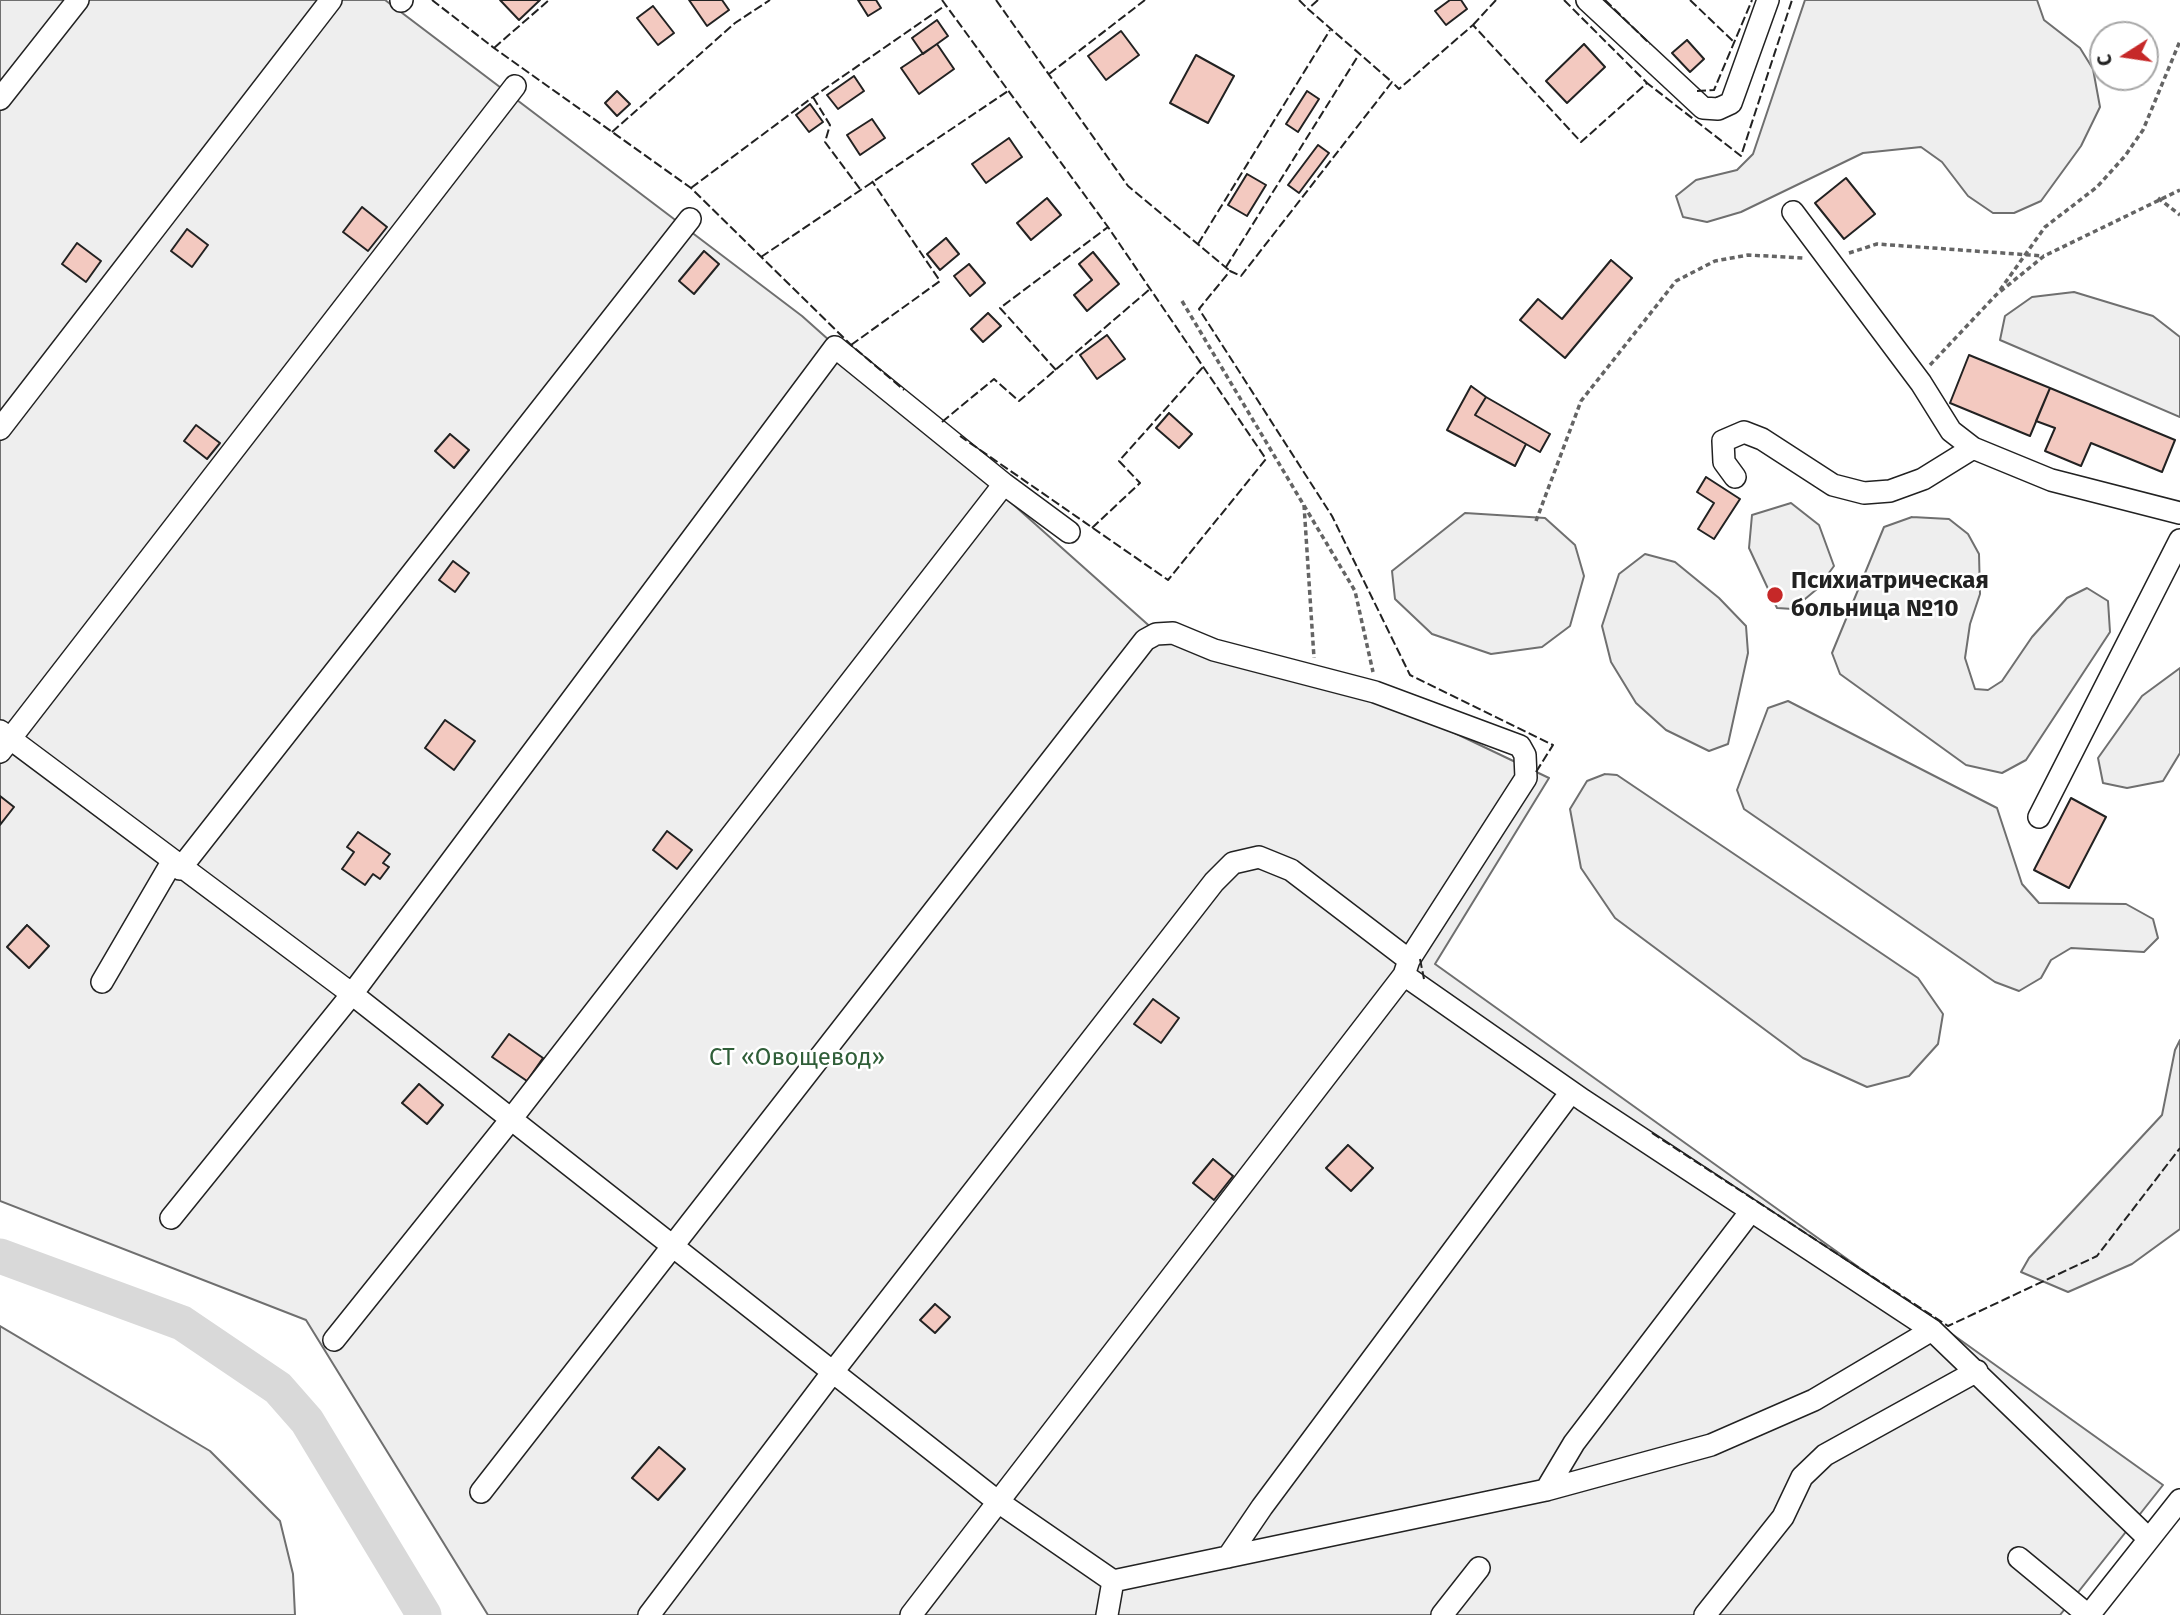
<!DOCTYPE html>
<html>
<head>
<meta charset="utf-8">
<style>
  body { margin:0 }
  #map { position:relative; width:2180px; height:1615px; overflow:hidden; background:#fff; font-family:"Fira Sans",sans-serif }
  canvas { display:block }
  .north { position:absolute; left:2089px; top:21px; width:70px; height:70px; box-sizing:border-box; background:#fff; border:2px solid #a7a7a7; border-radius:50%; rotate:258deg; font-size:19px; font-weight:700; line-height:28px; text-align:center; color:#222 }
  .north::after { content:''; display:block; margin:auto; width:24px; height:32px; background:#c62828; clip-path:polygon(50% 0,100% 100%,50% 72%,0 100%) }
</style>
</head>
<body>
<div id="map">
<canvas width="2180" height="1615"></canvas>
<div class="north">С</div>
</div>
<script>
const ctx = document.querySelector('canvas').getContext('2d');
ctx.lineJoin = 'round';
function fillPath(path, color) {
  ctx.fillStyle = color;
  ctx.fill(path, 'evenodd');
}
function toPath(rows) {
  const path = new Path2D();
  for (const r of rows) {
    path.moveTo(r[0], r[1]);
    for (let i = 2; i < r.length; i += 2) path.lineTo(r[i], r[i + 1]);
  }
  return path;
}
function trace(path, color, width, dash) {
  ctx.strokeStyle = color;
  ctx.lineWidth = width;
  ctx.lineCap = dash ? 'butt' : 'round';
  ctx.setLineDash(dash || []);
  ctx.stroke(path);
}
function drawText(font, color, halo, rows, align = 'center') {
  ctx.font = font + ' "Fira Sans",sans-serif';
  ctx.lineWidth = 5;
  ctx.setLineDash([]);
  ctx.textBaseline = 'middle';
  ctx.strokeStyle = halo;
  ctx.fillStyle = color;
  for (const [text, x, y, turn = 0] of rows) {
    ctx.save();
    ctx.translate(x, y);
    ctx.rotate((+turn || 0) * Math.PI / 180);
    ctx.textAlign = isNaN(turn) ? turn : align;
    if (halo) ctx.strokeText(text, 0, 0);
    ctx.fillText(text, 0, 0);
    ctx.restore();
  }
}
const green = toPath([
  [0,0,385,0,802,316,1164,639,1398,706,1549,778,1435,964,2163,1485,2060,1615,488,1615,306,1320,0,1201,0,0],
  [1805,0,2037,0,2044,20,2080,48,2093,69,2100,107,2081,146,2041,201,2014,213,1993,213,1968,196,1942,162,1921,147,1863,153,1741,212,1707,222,1683,217,1676,196,1696,180,1737,170,1753,154,1805,0],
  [2074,292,2153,316,2180,337,2180,417,2000,340,2005,316,2032,297,2074,292],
  [1791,503,1819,525,1834,566,1817,589,1793,609,1777,608,1749,548,1752,515,1791,503],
  [1465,513,1545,518,1575,545,1584,576,1570,626,1542,647,1491,654,1432,634,1395,599,1392,571,1465,513],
  [1912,517,1949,519,1968,534,1979,554,1980,594,1970,624,1965,658,1975,689,1988,690,2002,681,2032,637,2067,598,2087,588,2108,601,2110,632,2026,760,2002,773,1966,765,1840,674,1832,653,1884,527,1912,517],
  [1645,554,1675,562,1719,598,1746,626,1748,653,1728,744,1709,751,1666,730,1636,703,1611,662,1602,626,1619,574,1645,554],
  [2180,668,2180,753,2163,781,2127,788,2103,783,2098,758,2142,696,2180,668],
  [1788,701,1997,808,2022,884,2039,903,2126,904,2153,919,2158,938,2144,952,2071,948,2051,960,2041,978,2019,991,1995,982,1744,809,1737,790,1768,708,1788,701],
  [1605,774,1617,775,1918,978,1943,1014,1938,1044,1909,1076,1867,1087,1803,1058,1615,918,1581,868,1570,809,1587,781,1605,774],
  [2180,1040,2180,1229,2132,1264,2068,1292,2021,1272,2029,1258,2162,1115,2175,1050,2180,1040],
  [0,1326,210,1451,280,1521,293,1574,295,1615,0,1615,0,1326]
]);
fillPath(green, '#eee');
trace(green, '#6f6f6f', 2);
trace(toPath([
  [0,1256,182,1323,278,1388,307,1421,424,1615]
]), '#d9d9d9', 35);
const building = toPath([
  [500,0,540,0,519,20,500,0],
  [689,0,722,0,729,10,707,26,689,0],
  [858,0,876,0,881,8,868,16,858,0],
  [1450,0,1461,0,1467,9,1446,25,1435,11,1450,0],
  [653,6,674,33,658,45,637,18,653,6],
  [937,20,948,36,923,54,912,38,937,20],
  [1121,31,1139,55,1106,80,1088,56,1121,31],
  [1687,40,1704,59,1690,72,1672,53,1687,40],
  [937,44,954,69,919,94,901,68,937,44],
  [1584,44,1605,67,1567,103,1546,81,1584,44],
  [1196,55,1234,76,1208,123,1170,103,1196,55],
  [854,76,864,91,838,109,827,95,854,76],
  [617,91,630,104,617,116,605,103,617,91],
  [1307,91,1319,99,1298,132,1286,124,1307,91],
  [810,104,823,122,809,132,796,115,810,104],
  [872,119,885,138,860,155,847,135,872,119],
  [1009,138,1022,157,986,183,972,164,1009,138],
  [1318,145,1329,153,1299,193,1288,185,1318,145],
  [1247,174,1266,185,1247,216,1228,205,1247,174],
  [1846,178,1875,214,1844,239,1815,203,1846,178],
  [1047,198,1061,215,1031,240,1017,223,1047,198],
  [362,207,387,227,368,251,343,232,362,207],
  [187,229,208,245,192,267,171,251,187,229],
  [946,238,959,254,940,270,927,254,946,238],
  [77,243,101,261,86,282,62,264,77,243],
  [704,251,719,264,694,294,679,281,704,251],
  [1093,252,1119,284,1087,311,1074,295,1092,280,1079,264,1093,252],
  [1611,260,1632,278,1565,358,1520,320,1538,299,1562,319,1611,260],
  [969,264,985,283,970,296,954,276,969,264],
  [988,313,1001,326,983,342,971,329,988,313],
  [1107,335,1125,359,1097,379,1080,355,1107,335],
  [1969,355,2050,388,2030,436,1950,403,1969,355],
  [1471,386,1486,397,1475,415,1526,444,1515,466,1447,430,1471,386],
  [2050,388,2175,440,2162,472,2091,443,2081,466,2045,451,2055,428,2036,421,2050,388],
  [1486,397,1550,434,1540,452,1475,415,1486,397],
  [1169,413,1192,434,1179,448,1156,428,1169,413],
  [196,425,220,443,207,459,184,441,196,425],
  [450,434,469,450,454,468,435,451,450,434],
  [1706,477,1740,499,1714,539,1698,529,1714,503,1697,492,1706,477],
  [453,561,469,573,455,592,439,580,453,561],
  [445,720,475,741,454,770,425,748,445,720],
  [0,796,14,807,0,825,0,796],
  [2071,798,2106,817,2069,888,2034,870,2071,798],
  [667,831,692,850,677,869,653,850,667,831],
  [358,832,390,854,383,863,389,867,380,879,373,874,365,885,342,869,354,852,347,847,358,832],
  [27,925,49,946,29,968,7,947,27,925],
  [1153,999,1179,1018,1161,1043,1134,1024,1153,999],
  [509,1034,543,1058,527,1081,492,1057,509,1034],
  [419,1084,443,1105,427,1124,402,1103,419,1084],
  [1348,1145,1373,1168,1351,1191,1326,1168,1348,1145],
  [1213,1159,1233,1176,1214,1200,1193,1183,1213,1159],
  [935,1304,950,1317,935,1333,920,1320,935,1304],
  [659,1447,685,1469,658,1500,632,1478,659,1447]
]);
fillPath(building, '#f3c9c0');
trace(building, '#222', 2);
const minor = toPath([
  [1587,0,1703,108,1718,109,1731,103,1768,0],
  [401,1,402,0],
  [0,99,78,0],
  [1793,212,1921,383,1951,431,1973,448,2051,480,2180,513],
  [0,429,331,0],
  [1735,477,1724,462,1723,441,1744,432,1762,439,1833,485,1864,493,1890,491,1923,479,1973,448],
  [0,731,352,994,997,1501,1113,1581,1107,1615],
  [0,752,515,86],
  [2039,817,2180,540],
  [180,869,690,219],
  [1404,975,1583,1100,1932,1330,2149,1539],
  [102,982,172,862],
  [171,1218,352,994,835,347,1004,484,1069,532],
  [334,1340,512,1118,1004,484],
  [1546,1490,1574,1443,1751,1211],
  [481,1492,1145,640,1156,634,1173,633,1214,650,1375,692,1520,746,1525,755,1526,778,1409,960,1404,975,911,1615],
  [1228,1557,1262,1507,1571,1092],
  [2019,1558,2088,1615],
  [1113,1581,1546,1490,1711,1445,1814,1400,1932,1330],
  [649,1615,832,1373,1214,882,1233,863,1259,857,1291,870,1409,960],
  [1442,1615,1479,1568],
  [1705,1615,1783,1517,1802,1477,1825,1455,1977,1371],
  [2089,1615,2180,1500]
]);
trace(minor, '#222', 24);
trace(toPath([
  [2158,198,2180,215],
  [1849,253,1877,244,2044,256],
  [2000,290,2045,227,2097,187,2125,156,2143,130,2180,41],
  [1182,301,1355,591,1373,672],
  [1930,365,1996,295,2044,256,2180,190],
  [1304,505,1314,658],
  [1536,521,1581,401,1676,281,1715,261,1748,255,1803,258]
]), '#646464', 3.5, [5, 3.5]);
trace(minor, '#fff', 21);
trace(toPath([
  [432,0,494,48,691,188,851,345,904,390],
  [942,0,1108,227,1266,459,1168,580,960,436],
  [996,0,1128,186,1230,271],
  [1299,0,1308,9],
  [1318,0,1308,9,1392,82],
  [1564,0,1647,83],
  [1605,0,1650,44],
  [1690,0,1735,43],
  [1473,25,1496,0],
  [494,48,549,0],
  [1049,74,1145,0],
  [1697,91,1714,90,1752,0],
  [813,97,830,125,825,142,860,189],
  [612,132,735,23,770,0],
  [691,188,813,97,946,5],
  [1198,244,1330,30],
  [761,257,1008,91],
  [1226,267,1358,56],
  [851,345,940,281,872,181],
  [1056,370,1000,308,1108,227],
  [942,422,994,379,1019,401,1150,289],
  [1092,528,1140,483,1119,461,1203,367],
  [1536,772,1553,745,1410,675,1332,516,1199,309,1230,271,1241,276,1392,82,1399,89,1473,25,1581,142,1647,83,1741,156,1792,0],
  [1420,959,1424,979],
  [1652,1133,1948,1326,2097,1256,2180,1148]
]), '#222', 2, [9, 3.5]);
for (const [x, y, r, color] of [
  [1775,595,9,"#c62828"]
]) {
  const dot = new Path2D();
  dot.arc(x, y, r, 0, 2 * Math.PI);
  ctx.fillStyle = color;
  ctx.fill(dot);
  trace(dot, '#fff', 2.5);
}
drawText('bold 24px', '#222', '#fff', [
  ["Психиатрическая",1791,581],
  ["больница №10",1791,609]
], 'left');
drawText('24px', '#2f5e38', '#fff', [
  ["СТ «Овощевод»",797,1058]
]);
</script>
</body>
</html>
